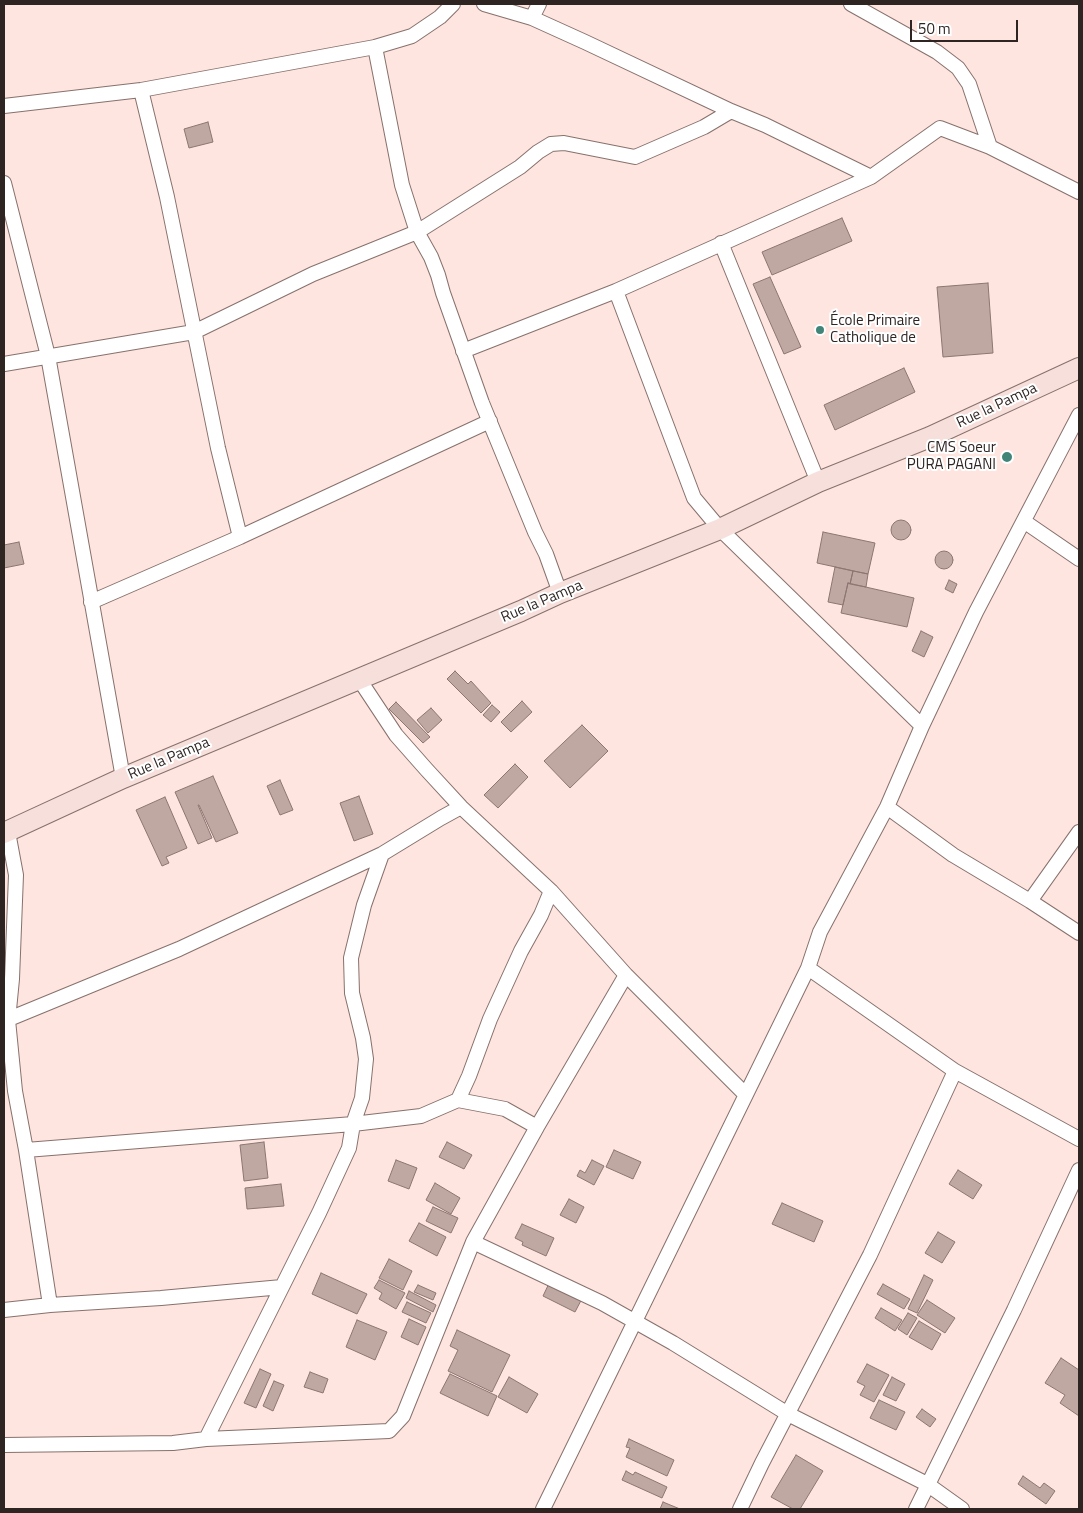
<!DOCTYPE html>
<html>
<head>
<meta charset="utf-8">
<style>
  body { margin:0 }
  #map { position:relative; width:1083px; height:1513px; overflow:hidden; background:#fee5e0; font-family:"Titillium Web",sans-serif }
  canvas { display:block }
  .frame { position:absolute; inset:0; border:5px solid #2e2523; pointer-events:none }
  .scale { position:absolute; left:910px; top:20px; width:108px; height:22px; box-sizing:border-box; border:2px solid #2e2523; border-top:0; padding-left:6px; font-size:15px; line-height:18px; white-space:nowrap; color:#2e2523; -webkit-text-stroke:4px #fff; paint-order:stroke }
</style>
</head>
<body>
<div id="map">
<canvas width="1083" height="1513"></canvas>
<div class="frame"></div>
<div class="scale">50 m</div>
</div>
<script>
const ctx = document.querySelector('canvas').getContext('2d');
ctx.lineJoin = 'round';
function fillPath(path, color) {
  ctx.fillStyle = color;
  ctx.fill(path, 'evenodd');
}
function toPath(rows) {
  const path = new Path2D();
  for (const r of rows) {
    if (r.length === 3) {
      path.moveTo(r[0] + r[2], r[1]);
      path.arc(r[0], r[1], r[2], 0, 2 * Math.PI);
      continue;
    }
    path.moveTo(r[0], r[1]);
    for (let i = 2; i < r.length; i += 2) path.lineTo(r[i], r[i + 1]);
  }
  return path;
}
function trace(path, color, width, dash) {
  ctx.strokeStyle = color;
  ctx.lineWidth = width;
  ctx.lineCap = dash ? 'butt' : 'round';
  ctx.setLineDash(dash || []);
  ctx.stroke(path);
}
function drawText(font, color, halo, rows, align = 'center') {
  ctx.font = font + ' "Titillium Web",sans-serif';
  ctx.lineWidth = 4;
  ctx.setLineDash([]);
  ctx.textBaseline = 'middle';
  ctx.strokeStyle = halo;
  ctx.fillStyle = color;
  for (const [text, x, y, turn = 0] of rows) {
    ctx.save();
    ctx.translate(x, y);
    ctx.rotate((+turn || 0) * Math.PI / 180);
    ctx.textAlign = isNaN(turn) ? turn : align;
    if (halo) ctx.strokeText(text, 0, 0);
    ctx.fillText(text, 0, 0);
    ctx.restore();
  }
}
const building = toPath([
  [208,122,213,142,189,148,184,129,208,122],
  [842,218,852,241,772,275,762,252,842,218],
  [770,277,801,347,784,354,753,284,770,277],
  [988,283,993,353,943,357,937,287,988,283],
  [904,368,915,392,835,430,824,405,904,368],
  [901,530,10],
  [823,532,875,543,868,574,817,563,823,532],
  [19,542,24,564,4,568,4,545,19,542],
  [944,560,9],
  [835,567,853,571,850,584,848,583,843,605,828,602,835,567],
  [853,571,868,574,866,587,850,584,853,571],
  [949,580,957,584,953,593,945,589,949,580],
  [848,583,914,598,907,627,841,613,848,583],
  [921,631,933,637,924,657,912,651,921,631],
  [455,671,468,684,471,681,491,703,481,713,447,679,455,671],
  [522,701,532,712,511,732,501,722,522,701],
  [396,702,430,737,423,743,389,709,396,702],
  [492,705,500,712,491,722,483,715,492,705],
  [431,708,442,720,428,733,417,720,431,708],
  [582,725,608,751,570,788,544,761,582,725],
  [515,764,528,777,498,808,484,795,515,764],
  [213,776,238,833,216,842,199,805,198,805,212,838,198,844,175,792,213,776],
  [280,780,293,810,280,815,267,786,280,780],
  [359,796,373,834,354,841,340,803,359,796],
  [165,797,187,848,166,857,169,863,162,866,136,810,165,797],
  [264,1142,268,1178,244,1181,240,1145,264,1142],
  [447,1142,472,1155,464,1169,439,1157,447,1142],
  [614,1150,641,1162,633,1179,606,1167,614,1150],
  [396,1160,417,1168,409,1189,388,1181,396,1160],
  [592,1160,604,1166,594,1185,577,1176,580,1170,585,1173,592,1160],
  [958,1170,982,1185,973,1199,949,1184,958,1170],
  [435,1183,460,1198,451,1214,426,1200,435,1183],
  [281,1184,284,1206,247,1209,245,1188,281,1184],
  [569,1199,584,1207,576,1223,560,1215,569,1199],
  [782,1203,823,1221,814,1242,772,1224,782,1203],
  [433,1207,458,1218,451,1233,426,1221,433,1207],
  [419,1223,446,1237,437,1256,409,1241,419,1223],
  [522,1224,554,1238,546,1256,522,1245,523,1242,515,1238,522,1224],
  [938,1232,955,1242,942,1263,925,1253,938,1232],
  [389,1259,412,1271,403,1290,379,1278,389,1259],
  [321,1273,367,1294,357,1314,312,1294,321,1273],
  [553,1275,586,1291,575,1312,543,1296,553,1275],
  [924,1275,933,1280,917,1313,908,1309,924,1275],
  [379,1280,405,1293,396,1309,379,1299,382,1293,374,1288,379,1280],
  [883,1284,910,1299,904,1309,877,1294,883,1284],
  [418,1285,436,1293,433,1300,414,1292,418,1285],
  [409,1291,436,1305,433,1312,406,1298,409,1291],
  [927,1300,955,1318,945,1333,917,1315,927,1300],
  [407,1302,431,1313,426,1323,402,1312,407,1302],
  [881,1308,902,1320,895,1331,875,1318,881,1308],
  [908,1313,917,1318,907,1335,898,1329,908,1313],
  [409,1319,426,1327,418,1345,401,1337,409,1319],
  [357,1320,387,1332,375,1360,346,1347,357,1320],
  [919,1321,941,1334,932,1350,909,1337,919,1321],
  [457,1330,510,1355,492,1392,448,1371,458,1350,450,1346,457,1330],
  [1061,1358,1079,1370,1079,1416,1060,1403,1065,1395,1045,1383,1061,1358],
  [867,1364,889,1375,874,1402,860,1395,865,1386,857,1382,867,1364],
  [260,1369,271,1374,256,1408,244,1403,260,1369],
  [310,1372,328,1379,323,1393,304,1387,310,1372],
  [450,1374,497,1396,488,1416,440,1393,450,1374],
  [509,1377,538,1394,527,1413,498,1397,509,1377],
  [892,1377,905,1384,896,1401,883,1395,892,1377],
  [274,1381,284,1385,273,1411,263,1406,274,1381],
  [879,1400,905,1412,896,1430,870,1418,879,1400],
  [922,1409,936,1419,930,1427,916,1417,922,1409],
  [629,1439,674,1460,667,1476,626,1457,630,1448,626,1447,629,1439],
  [796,1455,823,1471,800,1509,793,1509,771,1497,796,1455],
  [626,1471,633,1475,635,1472,667,1487,662,1498,622,1480,626,1471],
  [1023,1476,1040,1488,1044,1483,1055,1491,1046,1504,1018,1484,1023,1476],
  [663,1502,680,1509,660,1509,663,1502]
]);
fillPath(building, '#bfa7a2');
trace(building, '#8c7671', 1);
const street = toPath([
  [484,4,532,18,585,42,731,111,765,125,871,177],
  [851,4,937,52,958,68,969,84,990,147],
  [532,18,539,4],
  [375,47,402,185,417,232,431,257,438,275,443,293,482,403,535,532,546,554,560,593],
  [141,90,167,197,218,448,240,537],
  [4,106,141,90,375,47,412,36,440,17,453,4],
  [4,183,48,356,123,778],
  [721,243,818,482],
  [616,291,694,498,720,529,922,726],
  [463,351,616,291,871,177,940,128,990,147,1079,192],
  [4,364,194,332,313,274,417,232,520,167,538,152,551,144,564,143,635,157,704,127,731,111],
  [1025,522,1079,559],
  [91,602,240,537,490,421],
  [359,679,396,735,426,769,461,807,551,891,626,975,745,1094],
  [887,807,953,855,1030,901,1079,933],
  [8,832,16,875,12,979,8,1020,15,1091,26,1150,50,1305],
  [1030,901,1079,832],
  [808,968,955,1071,1079,1139],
  [4,1021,179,949,382,854,441,818,461,807],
  [458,1100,469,1076,490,1019,521,951,541,915,551,891],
  [537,1127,626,975],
  [26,1150,353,1124,421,1116,458,1100,505,1109,537,1127,473,1242],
  [4,1310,50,1305,161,1298,282,1287],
  [206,1439,319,1213,349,1148,353,1124,362,1098,366,1059,363,1038,352,993,351,958,364,905,382,854],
  [4,1445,173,1443,206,1439,389,1431,403,1416,473,1242,602,1303,673,1343,788,1414,927,1484,962,1509],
  [543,1509,808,968,820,932,887,807,922,726,976,612,1079,415],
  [740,1509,762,1463,870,1255,955,1071],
  [916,1509,1014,1310,1079,1170]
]);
const secondary = toPath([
  [4,833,123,778,521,611,560,593,720,529,818,482,930,437,1079,368]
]);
trace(street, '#87716c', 16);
trace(secondary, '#87716c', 22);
trace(street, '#fff', 14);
trace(secondary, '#f7e0dc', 20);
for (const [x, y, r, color] of [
  [820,330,5,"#418579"],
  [1007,457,6,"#418579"]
]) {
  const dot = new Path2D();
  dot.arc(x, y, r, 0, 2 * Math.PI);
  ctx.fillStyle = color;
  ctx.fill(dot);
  trace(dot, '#fff', 2);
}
drawText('15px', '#2e2523', '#fff', [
  ["École Primaire",830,321],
  ["Catholique de",830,338],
  ["CMS Soeur",996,448,"right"],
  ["PURA PAGANI",996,465,"right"]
], 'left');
drawText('15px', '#2e2523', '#fff', [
  ["Rue la Pampa",997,406,-25],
  ["Rue la Pampa",542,602,-23],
  ["Rue la Pampa",169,759,-23]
]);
</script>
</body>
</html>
